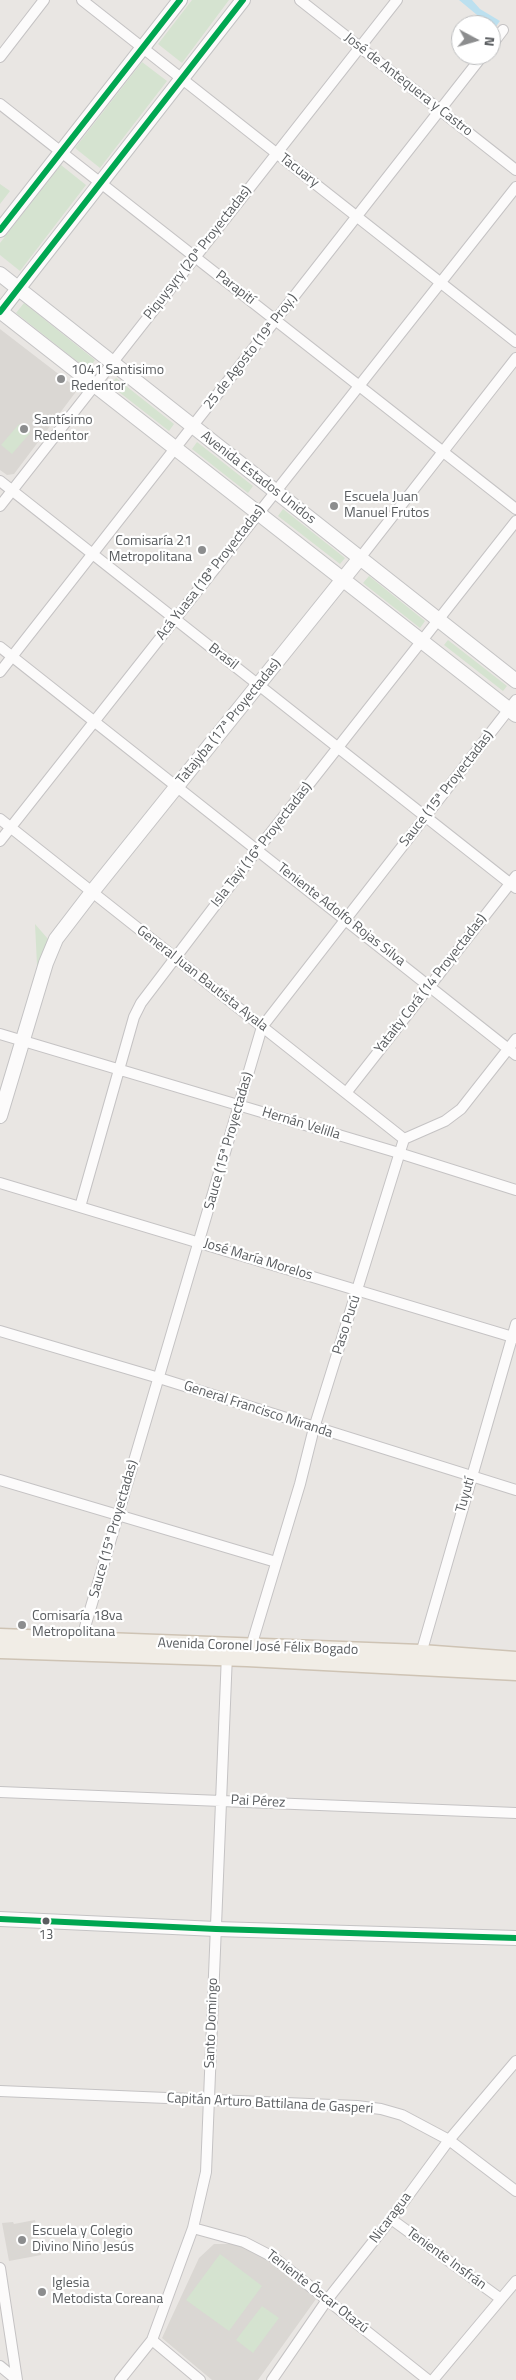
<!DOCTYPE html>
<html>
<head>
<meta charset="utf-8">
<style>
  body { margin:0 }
  #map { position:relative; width:516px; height:2380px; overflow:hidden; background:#e9e6e3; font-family:"Titillium Web",sans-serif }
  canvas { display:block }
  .north { position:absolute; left:451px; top:15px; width:50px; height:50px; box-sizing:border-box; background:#fff; border:1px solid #bdbebf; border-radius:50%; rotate:96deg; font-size:14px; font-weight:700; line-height:20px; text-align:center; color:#5a5d60 }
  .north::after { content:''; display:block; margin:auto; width:18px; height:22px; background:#8c8d8e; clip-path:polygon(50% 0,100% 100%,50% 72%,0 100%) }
</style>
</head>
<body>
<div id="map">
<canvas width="516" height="2380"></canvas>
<div class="north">N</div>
</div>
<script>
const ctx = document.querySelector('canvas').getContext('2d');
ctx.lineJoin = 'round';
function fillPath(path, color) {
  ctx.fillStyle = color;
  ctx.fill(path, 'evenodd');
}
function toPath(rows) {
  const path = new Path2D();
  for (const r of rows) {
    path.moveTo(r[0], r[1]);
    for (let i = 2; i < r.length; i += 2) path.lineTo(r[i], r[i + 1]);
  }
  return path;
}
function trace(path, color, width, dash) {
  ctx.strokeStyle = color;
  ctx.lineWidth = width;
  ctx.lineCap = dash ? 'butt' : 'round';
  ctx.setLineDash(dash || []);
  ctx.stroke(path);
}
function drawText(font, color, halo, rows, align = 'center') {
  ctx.font = font + ' "Titillium Web",sans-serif';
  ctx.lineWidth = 4.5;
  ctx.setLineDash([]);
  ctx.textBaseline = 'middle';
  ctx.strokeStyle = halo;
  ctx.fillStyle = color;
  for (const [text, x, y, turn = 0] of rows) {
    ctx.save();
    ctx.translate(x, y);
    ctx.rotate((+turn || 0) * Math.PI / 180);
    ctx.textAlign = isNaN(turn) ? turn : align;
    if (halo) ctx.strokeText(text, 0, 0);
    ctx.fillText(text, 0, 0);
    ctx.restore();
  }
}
fillPath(toPath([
  [0,329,78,389,14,474,7,475,0,470],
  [35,2220,41,2255,9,2261,2,2223,13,2222,14,2224],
  [214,2244,235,2244,268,2258,316,2299,258,2380,212,2380,162,2338,199,2258]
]), '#dad7d3');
fillPath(toPath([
  [192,0,229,0,182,63,158,44],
  [142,62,167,81,100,168,75,148],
  [61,165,86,185,20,271,0,255,0,243],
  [0,184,10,191,0,204],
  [24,303,95,360,88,370,16,313],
  [116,378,174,424,169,431,110,385],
  [19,424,30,433,12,454,1,445],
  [197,442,253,486,248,493,192,449],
  [283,509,345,558,340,564,278,516],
  [369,576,425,621,420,628,363,583],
  [448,640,507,686,503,691,444,645],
  [35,924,48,939,38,966,37,965],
  [220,2254,262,2286,229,2331,186,2300],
  [262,2306,279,2318,253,2353,236,2340]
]), '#d5e3d0');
fillPath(toPath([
  [459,0,472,0,480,9,500,21,494,29]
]), '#bce0ef');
const street = toPath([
  [82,0,516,342],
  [300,0,516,170],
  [491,46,503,30],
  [0,57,44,0],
  [0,104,516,509],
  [0,481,516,888],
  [0,506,397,0],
  [360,558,516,358],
  [0,647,516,1055],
  [0,672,483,55],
  [0,819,404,1139],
  [0,841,516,187],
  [0,1034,399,1153,516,1190],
  [346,1093,516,876],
  [0,1183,516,1338],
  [80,1207,134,1017,141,1003,258,849,516,521],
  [0,1331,159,1378,516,1490],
  [0,1480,276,1562],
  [80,1644,262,1027,516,700],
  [250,1650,300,1484,314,1428,404,1139,445,1121,461,1109,516,1039],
  [420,1657,516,1324],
  [0,1792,516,1813],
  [0,2091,357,2106,381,2109,402,2115,449,2140,516,2191],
  [391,2219,501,2299],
  [193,2228,244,2242,273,2257,428,2380],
  [0,2268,17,2380],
  [152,2340,200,2380],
  [0,2366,17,2380],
  [120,2380,152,2340,193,2228,206,2172,227,1654],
  [272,2380,327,2300,391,2219,449,2140,516,2061],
  [433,2380,516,2281]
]);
const secondary = toPath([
  [0,230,180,0],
  [0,274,516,681],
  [0,311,516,715],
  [0,312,243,0],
  [0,1116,46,963,56,939,92,892,360,558],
  [0,1919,216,1929,516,1938]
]);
const primary = toPath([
  [0,1637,421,1653,516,1660],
  [0,1650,247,1658,516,1672]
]);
trace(street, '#c5c3c4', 12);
trace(secondary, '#c4c3c4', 16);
trace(primary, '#cec3b4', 19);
trace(street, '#fcfbfb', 10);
trace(secondary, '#fcfbfb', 14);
trace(primary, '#f1ede6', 16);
trace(toPath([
  [0,230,180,0],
  [0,312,243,0],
  [0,1919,216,1929,516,1938]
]), '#00a651', 6);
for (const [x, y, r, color] of [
  [61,379,5,"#8c8d8e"],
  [24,429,5,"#8c8d8e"],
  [334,506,5,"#8c8d8e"],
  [202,550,5,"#8c8d8e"],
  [22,1625,5,"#8c8d8e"],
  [46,1921,4.5,"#5a5d60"],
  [22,2240,5,"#8c8d8e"],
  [42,2292,5,"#8c8d8e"]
]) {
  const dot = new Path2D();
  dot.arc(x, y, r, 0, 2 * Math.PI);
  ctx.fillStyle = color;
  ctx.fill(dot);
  trace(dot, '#fff', 2);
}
drawText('13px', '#5a5d60', '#fff', [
  ["13",46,1936]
]);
drawText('14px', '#5a5d60', '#fff', [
  ["José de Antequera y Castro",408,85,38],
  ["Tacuary",299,171,38],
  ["Piquysyry (20ª Proyectadas)",198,253,-52],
  ["Parapití",235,288,38],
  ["25 de Agosto (19ª Proy.)",251,352,-52],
  ["Avenida Estados Unidos",258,478,38],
  ["Acá Yuasa (18ª Proyectadas)",211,573,-52],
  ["Brasil",223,657,38],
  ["Tatajyba (17ª Proyectadas)",229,722,-51],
  ["Sauce (15ª Proyectadas)",447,789,-52],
  ["Isla Tayi (16ª Proyectadas)",262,845,-52],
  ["Teniente Adolfo Rojas Silva",341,915,38],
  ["General Juan Bautista Ayala",202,979,38],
  ["Yataity Corá (14 Proyectadas)",431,984,-52],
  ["Hernán Velilla",301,1124,17],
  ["Sauce (15ª Proyectadas)",229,1141,-74],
  ["José María Morelos",258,1260,17],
  ["Paso Pucú",347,1325,-72],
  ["General Francisco Miranda",258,1410,18],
  ["Tuyutí",466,1495,-74],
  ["Sauce (15ª Proyectadas)",114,1529,-74],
  ["Avenida Coronel José Félix Bogado",258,1647,2],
  ["Pai Pérez",258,1802,3],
  ["Santo Domingo",212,2023,-88],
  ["Capitán Arturo Battilana de Gasperi",270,2104,3],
  ["Nicaragua",391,2218,-53],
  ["Teniente Insfrán",446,2259,36],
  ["Teniente Óscar Otazú",317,2292,38]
]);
drawText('14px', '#5a5d60', '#fff', [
  ["1041 Santisimo",71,371],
  ["Redentor",71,387],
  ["Santísimo",34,421],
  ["Redentor",34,437],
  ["Escuela Juan",344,498],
  ["Manuel Frutos",344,514],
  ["Comisaría 21",192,542,"right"],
  ["Metropolitana",192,558,"right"],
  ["Comisaría 18va",32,1617],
  ["Metropolitana",32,1633],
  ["Escuela y Colegio",32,2232],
  ["Divino Niño Jesús",32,2248],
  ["Iglesia",52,2284],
  ["Metodista Coreana",52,2300]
], 'left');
</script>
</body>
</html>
